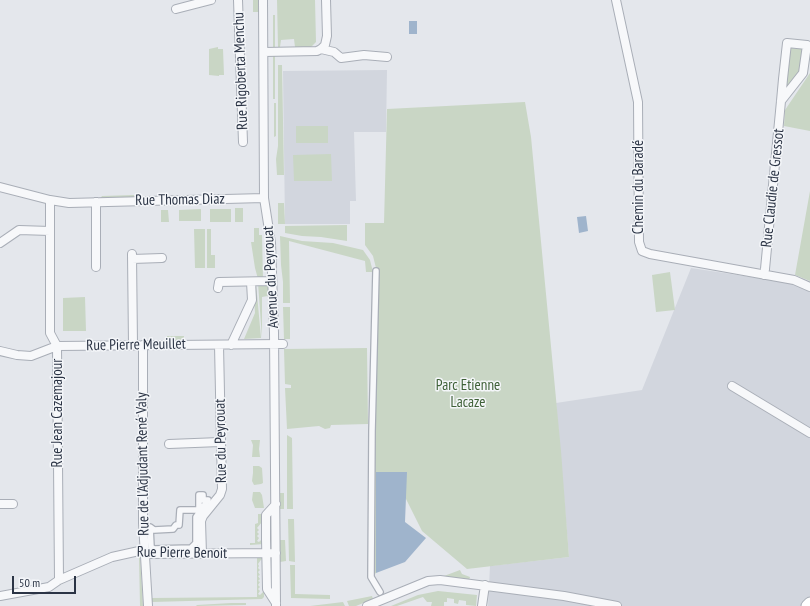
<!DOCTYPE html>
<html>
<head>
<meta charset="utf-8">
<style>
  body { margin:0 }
  #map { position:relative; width:810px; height:606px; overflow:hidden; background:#e4e7ec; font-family:"PT Sans Narrow",sans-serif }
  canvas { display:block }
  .scale { position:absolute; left:12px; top:576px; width:64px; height:18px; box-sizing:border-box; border:2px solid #2b3445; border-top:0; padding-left:5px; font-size:12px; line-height:14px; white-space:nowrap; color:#2b3445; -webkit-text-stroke:3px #f4f6f9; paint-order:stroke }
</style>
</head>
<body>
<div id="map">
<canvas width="810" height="606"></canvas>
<div class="scale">50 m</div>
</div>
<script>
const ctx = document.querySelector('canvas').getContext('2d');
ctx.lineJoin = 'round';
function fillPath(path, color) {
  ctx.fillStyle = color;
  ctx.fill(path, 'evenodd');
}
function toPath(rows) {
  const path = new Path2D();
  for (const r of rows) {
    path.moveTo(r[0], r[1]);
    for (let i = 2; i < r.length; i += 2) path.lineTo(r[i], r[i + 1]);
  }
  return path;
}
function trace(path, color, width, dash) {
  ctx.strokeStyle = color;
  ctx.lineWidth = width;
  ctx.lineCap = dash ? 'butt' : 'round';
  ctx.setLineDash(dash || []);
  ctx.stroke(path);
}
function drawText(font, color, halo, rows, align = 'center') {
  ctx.font = font + ' "PT Sans Narrow",sans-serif';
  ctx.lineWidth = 3;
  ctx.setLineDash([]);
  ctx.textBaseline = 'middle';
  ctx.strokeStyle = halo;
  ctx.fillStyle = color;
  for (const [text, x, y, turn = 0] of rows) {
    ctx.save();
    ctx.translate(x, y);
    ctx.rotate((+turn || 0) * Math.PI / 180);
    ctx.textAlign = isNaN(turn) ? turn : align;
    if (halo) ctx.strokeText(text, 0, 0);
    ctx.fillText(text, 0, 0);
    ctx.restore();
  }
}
fillPath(toPath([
  [387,70,386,132,354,132,356,201,350,201,350,224,285,224,283,71],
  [691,268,791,283,810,290,810,606,488,606,490,566,569,557,556,403,642,390]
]), '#d2d6de');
fillPath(toPath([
  [253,0,260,0,261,12,253,12],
  [277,0,315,0,316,42,311,47,295,47,294,39,281,40,280,47,278,47],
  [273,15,275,15,275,48,273,48],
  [218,47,218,49,223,49,224,75,219,75,219,76,209,75,209,49],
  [790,48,803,49,801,73,786,90],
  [275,55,275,99,273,99,273,56],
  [278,65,282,65,284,175,277,175,276,159,278,146],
  [810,73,810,131,784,126,785,110],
  [525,102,531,137,561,451,569,557,467,569,422,531,405,497,376,472,376,573,373,575,377,272,373,256,365,245,365,223,384,223,387,109],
  [274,103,276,103,276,136,274,137],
  [296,126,328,126,328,143,296,143],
  [331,154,332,181,294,181,293,155],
  [810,191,810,281,795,275],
  [134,195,134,199,99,200,102,196],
  [278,203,284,203,285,224,278,224],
  [235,208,243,208,243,222,235,222],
  [201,209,201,221,179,221,179,210],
  [210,209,231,209,231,222,210,222],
  [161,210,168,210,169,222,161,222],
  [347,225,347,241,321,237,302,236,285,233,285,226],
  [254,228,259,228,259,235,262,235,263,279,258,279,255,268,251,242,254,242],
  [194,229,205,229,205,268,195,268],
  [207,229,211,229,211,255,215,255,215,268,207,268],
  [280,236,302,241,333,243,363,250,370,260,373,272,366,272,365,261,289,241,290,303,283,303,283,282,281,265],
  [670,272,675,310,656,312,652,275],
  [253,283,256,283,261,338,244,339,255,313],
  [258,283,268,283,268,296,262,297,262,338],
  [85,297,86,331,63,331,63,298],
  [283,307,290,307,290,339,284,339],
  [167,336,184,336,184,344,167,344],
  [367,348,368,424,331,425,330,428,325,429,319,426,287,429,285,388,291,388,291,385,285,384,284,349],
  [287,435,292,438,293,509,287,509],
  [251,440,260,440,259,449,260,457,252,457,253,445],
  [253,466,259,466,262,468,263,483,261,484,254,485,252,481,253,473],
  [253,492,260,492,262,495,264,508,255,508,252,500],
  [279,493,284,493,284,509,280,509],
  [258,514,264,514,262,522,257,528,259,530,257,532,259,534,257,536,259,538,257,541,259,542,263,538,264,544,250,545,250,543,255,543,255,524,258,523],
  [288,519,294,519,295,562,289,561],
  [279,540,285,540,286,561,280,562],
  [139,555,140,556,143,606,140,606],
  [257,557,263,557,258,564,259,566,258,568,260,570,258,572,260,575,258,576,260,579,258,581,260,582,258,585,260,587,258,589,260,591,258,594,260,595,264,591,264,597,262,599,152,602,152,598,257,597],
  [290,565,295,565,295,594,330,595,330,599,291,598],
  [460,570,462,574,470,577,469,580,444,576],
  [438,591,477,595,476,606,466,605,466,601,459,600,458,604,454,603,454,599,447,598,447,602,444,602,444,606,431,606,432,602,427,602,423,597,397,606,391,606,418,595],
  [372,596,373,599,356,606,349,606,347,601],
  [343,602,345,606,310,606],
  [231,603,246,603,246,605,196,606,197,605]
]), '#c9d6c5');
fillPath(toPath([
  [409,21,417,21,417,34,409,34],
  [586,216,588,231,579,233,577,217],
  [376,472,407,472,405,522,426,538,405,562,376,573]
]), '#9fb4cc');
const pedestrian = toPath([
  [376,271,372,431,371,577,380,592],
  [199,495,203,495,203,500,208,500,196,517,196,543,191,548,154,549,151,547,150,527,154,530,173,529,176,525,179,525,180,510,199,510,199,495]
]);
const minor = toPath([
  [238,0,243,142],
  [263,0,264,198,271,243,274,333,276,606],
  [616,0,638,102,639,242,642,251,650,254,794,280,810,287],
  [176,9,211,0],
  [321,49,334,52,341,58,364,55,387,57],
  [264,52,317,51,321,49,325,45,327,36,326,0],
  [0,187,50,200,69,203,264,198],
  [50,200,50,333,57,346,59,580],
  [0,243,19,230,50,231],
  [132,254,133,345],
  [132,259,162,258],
  [96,267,96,202],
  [764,275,765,269,781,101,783,79,787,43,807,45,803,73,781,101],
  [218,288,219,282,272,281],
  [143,345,143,523,148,606],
  [231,345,252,300,251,282],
  [0,351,17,355,31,356,57,346,283,344],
  [732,386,810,433],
  [169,444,220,442],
  [0,504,13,504],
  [276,504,266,515,266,539,267,589,276,603],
  [202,554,201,521,203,516,220,495,222,489,219,345],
  [0,596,49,587,59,580,112,557,139,551,145,554,276,553],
  [367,606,428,581,440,580,564,596,617,606],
  [482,606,485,585]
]);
const secondary = toPath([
  [807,606,810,603]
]);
trace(pedestrian, '#a9aeb7', 8);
trace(minor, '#a9aeb7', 10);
trace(secondary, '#a9aeb7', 13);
trace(pedestrian, '#f7f8fa', 5.5);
trace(minor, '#f7f8fa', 8);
trace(secondary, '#fff', 11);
drawText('15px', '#2b3445', '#f4f6f9', [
  ["Rue Rigoberta Menchu",241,71,-92],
  ["Chemin du Baradé",639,187,-90],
  ["Rue Claudie de Gressot",773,188,-84],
  ["Rue Thomas Diaz",180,200,-1],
  ["Avenue du Peyrouat",271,277,-93],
  ["Rue Pierre Meuillet",136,345,-1],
  ["Rue Jean Cazemajour",58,413,-90],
  ["Rue du Peyrouat",221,441,-91],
  ["Rue de l'Adjudant René Valy",143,464,-91],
  ["Rue Pierre Benoit",182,553,1]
]);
drawText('15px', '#3f6138', '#f4f6f9', [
  ["Parc Etienne",468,386],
  ["Lacaze",468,403]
]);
</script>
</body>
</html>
